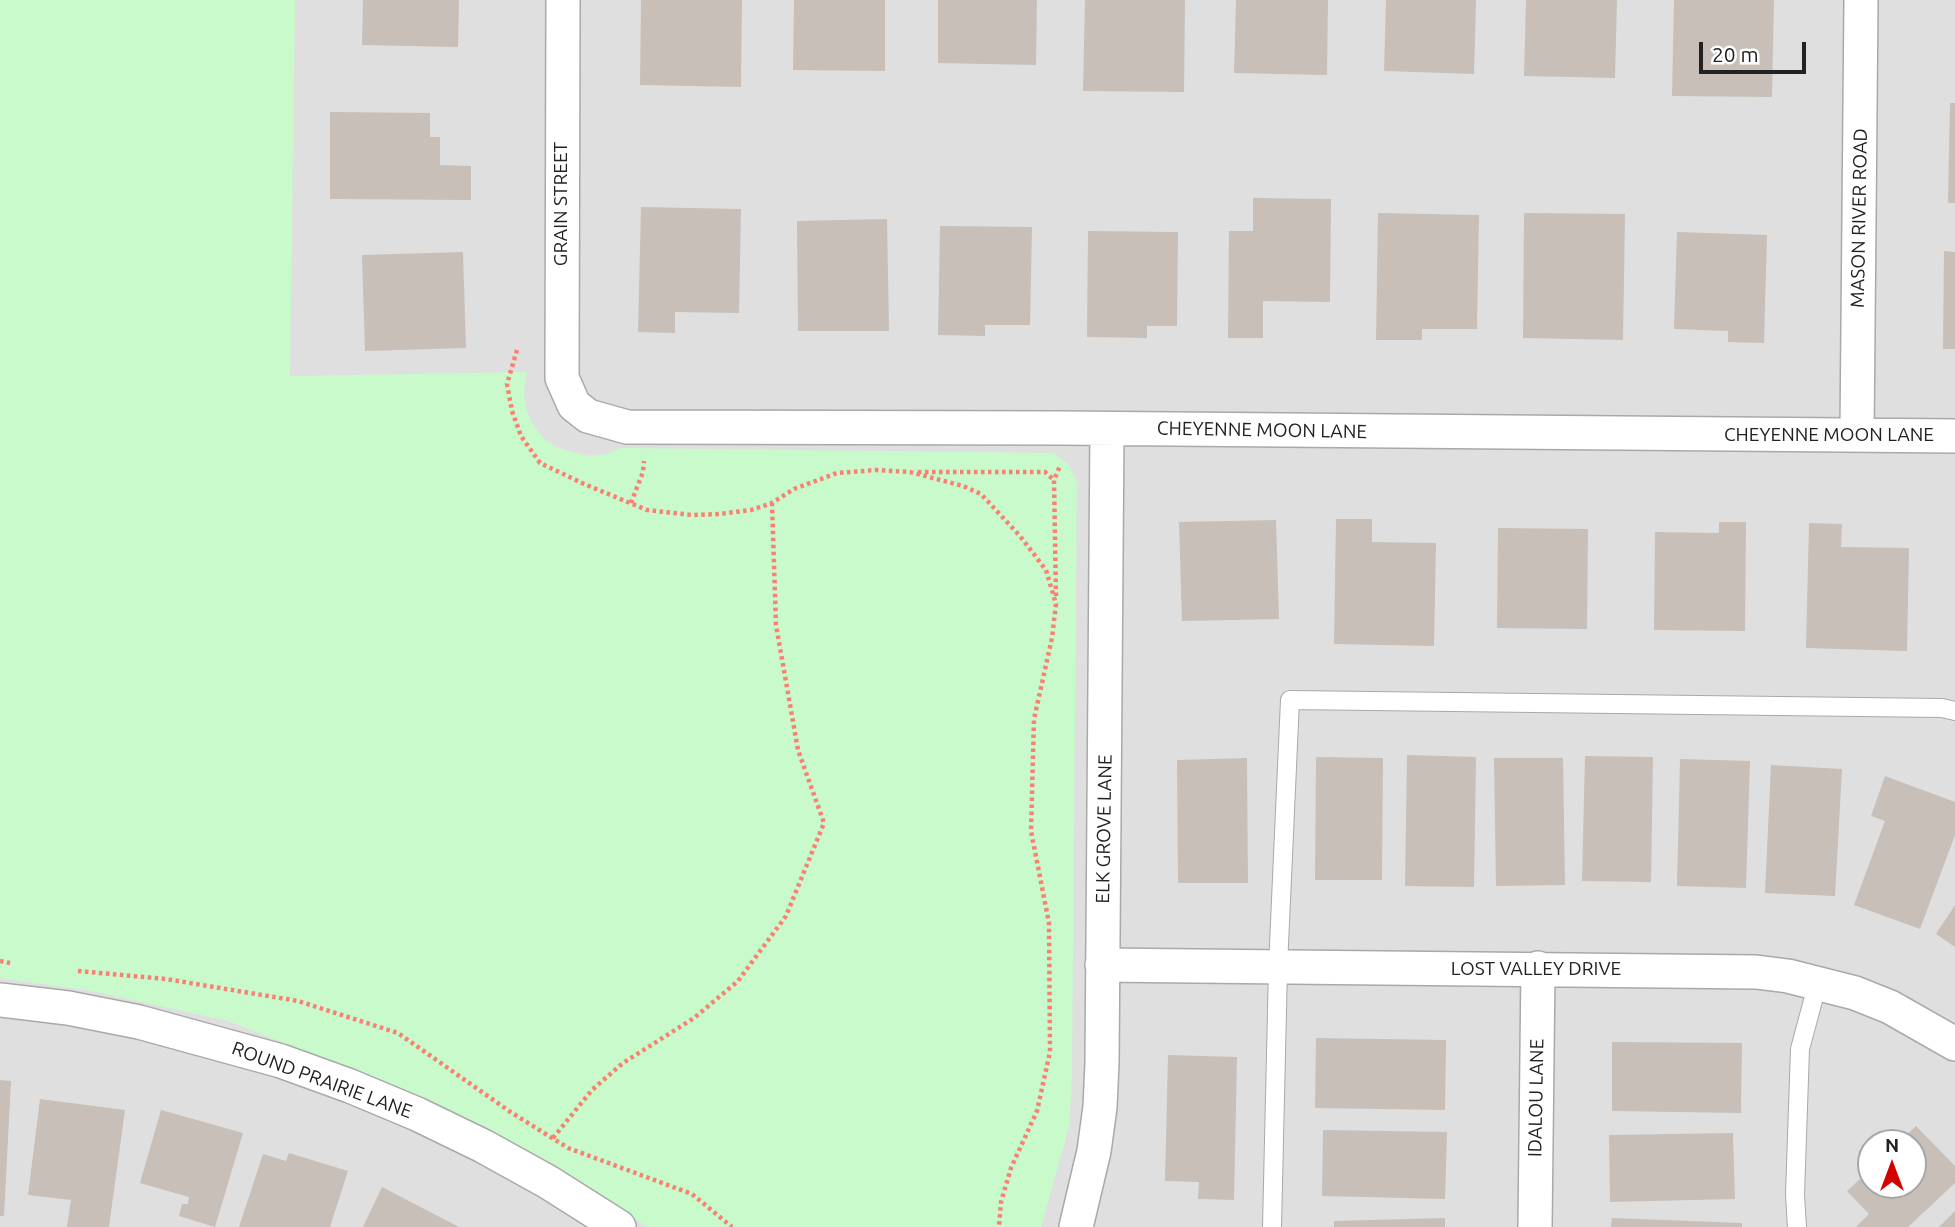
<!DOCTYPE html>
<html>
<head>
<meta charset="utf-8">
<style>
  body { margin:0 }
  #map { position:relative; width:1955px; height:1227px; overflow:hidden; background:#f2efe9; font-family:Ubuntu,sans-serif }
  canvas { display:block }
  .north { position:absolute; left:1857px; top:1129px; width:70px; height:70px; box-sizing:border-box; background:#fff; border:2px solid #a7a7a7; border-radius:50%; rotate:0deg; font-size:19px; font-weight:700; line-height:28px; text-align:center; color:#222 }
  .north::after { content:''; display:block; margin:auto; width:24px; height:32px; background:#d40000; clip-path:polygon(50% 0,100% 100%,50% 72%,0 100%) }
  .scale { position:absolute; left:1699px; top:42px; width:107px; height:32px; box-sizing:border-box; border:4px solid #222; border-top:0; padding-left:9px; font-size:21px; line-height:24px; white-space:nowrap; color:#222; -webkit-text-stroke:5px #fff; paint-order:stroke }
</style>
</head>
<body>
<div id="map">
<canvas width="1955" height="1227"></canvas>
<div class="north">N</div>
<div class="scale">20 m</div>
</div>
<script>
const ctx = document.querySelector('canvas').getContext('2d');
ctx.lineJoin = 'round';
function fillPath(path, color) {
  ctx.fillStyle = color;
  ctx.fill(path, 'evenodd');
}
function toPath(rows) {
  const path = new Path2D();
  for (const r of rows) {
    path.moveTo(r[0], r[1]);
    for (let i = 2; i < r.length; i += 2) path.lineTo(r[i], r[i + 1]);
  }
  return path;
}
function trace(path, color, width, dash) {
  ctx.strokeStyle = color;
  ctx.lineWidth = width;
  ctx.lineCap = dash ? 'butt' : 'round';
  ctx.setLineDash(dash || []);
  ctx.stroke(path);
}
function drawText(font, color, halo, rows, align = 'center') {
  ctx.font = font + ' Ubuntu,sans-serif';
  ctx.lineWidth = 7;
  ctx.setLineDash([]);
  ctx.textBaseline = 'middle';
  ctx.strokeStyle = halo;
  ctx.fillStyle = color;
  for (const [text, x, y, turn = 0] of rows) {
    ctx.save();
    ctx.translate(x, y);
    ctx.rotate((+turn || 0) * Math.PI / 180);
    ctx.textAlign = isNaN(turn) ? turn : align;
    if (halo) ctx.strokeText(text, 0, 0);
    ctx.fillText(text, 0, 0);
    ctx.restore();
  }
}
fillPath(toPath([
  [0,0,1955,0,1955,1227,0,1227],
  [1871,1143,1913,1143,1913,1185,1871,1185]
]), '#e0dfdf');
fillPath(toPath([
  [0,0,295,0,290,376,527,372,524,390,526,408,533,425,545,439,558,448,589,456,606,454,621,448,1054,453,1068,464,1077,481,1072,1074,1069,1127,1041,1227,647,1227,554,1164,428,1099,228,1021,92,991,0,978]
]), '#c8facc');
fillPath(toPath([
  [363,0,459,0,458,47,362,45],
  [641,0,742,0,741,87,640,85],
  [794,0,885,0,885,71,793,70],
  [938,0,1037,0,1036,65,938,63],
  [1085,0,1185,0,1184,92,1083,91],
  [1236,0,1328,0,1327,75,1234,73],
  [1386,0,1476,0,1474,74,1384,71],
  [1526,0,1617,0,1615,78,1524,76],
  [1674,0,1774,0,1772,97,1672,96],
  [1950,103,1955,103,1955,203,1948,203],
  [330,112,430,113,430,137,440,137,440,165,471,166,471,200,330,199],
  [1253,198,1331,199,1330,302,1263,301,1263,338,1228,338,1229,231,1253,231],
  [641,207,741,209,739,313,675,312,675,333,638,332],
  [1378,213,1479,215,1477,329,1422,329,1422,340,1376,340],
  [1524,213,1625,214,1623,340,1523,338],
  [887,219,889,331,798,331,797,221],
  [940,226,1032,227,1030,325,985,325,985,336,938,335],
  [1088,231,1178,232,1177,326,1147,326,1147,338,1087,337],
  [1677,232,1767,235,1764,343,1728,342,1728,331,1674,329],
  [1944,251,1955,252,1955,349,1943,349],
  [463,252,466,348,365,351,362,255],
  [1336,519,1372,519,1372,542,1436,543,1434,646,1334,644],
  [1276,520,1279,619,1182,621,1179,522],
  [1719,522,1746,522,1745,631,1654,630,1655,532,1719,533],
  [1809,523,1842,524,1841,547,1909,548,1907,651,1806,648],
  [1498,528,1588,529,1587,629,1497,628],
  [1407,755,1476,757,1474,887,1405,886],
  [1585,756,1653,757,1651,882,1582,881],
  [1316,757,1383,758,1382,880,1315,880],
  [1247,758,1248,883,1178,883,1177,760],
  [1494,758,1563,758,1565,885,1496,886],
  [1680,759,1750,761,1746,888,1677,886],
  [1771,765,1842,769,1835,896,1765,893],
  [1885,776,1955,802,1955,835,1920,929,1854,905,1885,821,1871,816],
  [1955,905,1955,947,1936,934],
  [1316,1038,1446,1040,1445,1110,1315,1108],
  [1612,1042,1742,1043,1741,1113,1612,1111],
  [1168,1055,1237,1057,1234,1200,1198,1199,1199,1182,1165,1181],
  [0,1080,11,1081,4,1216,0,1216],
  [40,1099,125,1110,109,1227,67,1227,71,1200,28,1195],
  [161,1110,243,1133,215,1227,179,1216,182,1204,188,1204,189,1197,140,1183],
  [1916,1126,1955,1166,1955,1183,1908,1227,1856,1227,1869,1214,1847,1191,1871,1169,1871,1185,1913,1185,1913,1143,1898,1143],
  [1323,1130,1447,1132,1445,1199,1322,1196],
  [1733,1133,1735,1199,1610,1202,1609,1135],
  [289,1153,348,1171,330,1227,239,1227,263,1154,286,1161],
  [382,1187,459,1227,363,1227],
  [1955,1211,1955,1227,1939,1227],
  [1445,1218,1445,1227,1334,1227,1334,1221],
  [1612,1218,1742,1223,1742,1227,1611,1227]
]), '#c7bfb8');
const lane = toPath([
  [1272,1227,1278,967,1290,700,1942,708,1955,711],
  [1797,1227,1795,1195,1800,1049,1818,982]
]);
const street = toPath([
  [563,0,562,378,574,405,588,416,627,427,1061,428,1955,436],
  [1857,435,1861,0],
  [1102,965,1756,972,1788,976,1855,993,1890,1007,1955,1044],
  [0,1000,68,1008,139,1022,281,1061,350,1086,417,1114,483,1146,548,1182,619,1227],
  [1076,1227,1094,1151,1100,1107,1102,1063,1107,429],
  [1535,1227,1538,968]
]);
trace(lane, '#a9a9a9', 20);
trace(street, '#a9a9a9', 36);
trace(toPath([
  [517,350,507,384,512,411,521,436,540,463,584,484,647,510,692,515,719,514,751,510,772,503,794,489,837,473,876,470,910,472,963,486,981,494,1020,536,1046,570,1056,604,1052,638,1034,719,1031,831,1049,923,1050,1052,1037,1111,1011,1168,1001,1202,999,1227],
  [918,472,1045,472,1054,480],
  [631,503,643,472,644,461],
  [1056,596,1054,480,1060,466],
  [0,961,10,963],
  [78,971,166,979,298,1001,398,1033,509,1111,568,1148,692,1194,732,1227],
  [553,1138,592,1090,623,1063,694,1018,738,981,786,916,824,823,798,750,776,625,772,503]
]), '#fa8072', 4.5, [3.5, 3.5]);
trace(lane, '#fff', 18);
trace(street, '#fff', 33);
drawText('19px', '#222', '#fff', [
  ["GRAIN STREET",561,204,-90],
  ["MASON RIVER ROAD",1859,218,-89],
  ["CHEYENNE MOON LANE",1262,430,1],
  ["CHEYENNE MOON LANE",1829,435],
  ["ELK GROVE LANE",1104,829,-89],
  ["LOST VALLEY DRIVE",1536,969],
  ["ROUND PRAIRIE LANE",322,1080,20],
  ["IDALOU LANE",1536,1098,-89]
]);
</script>
</body>
</html>
